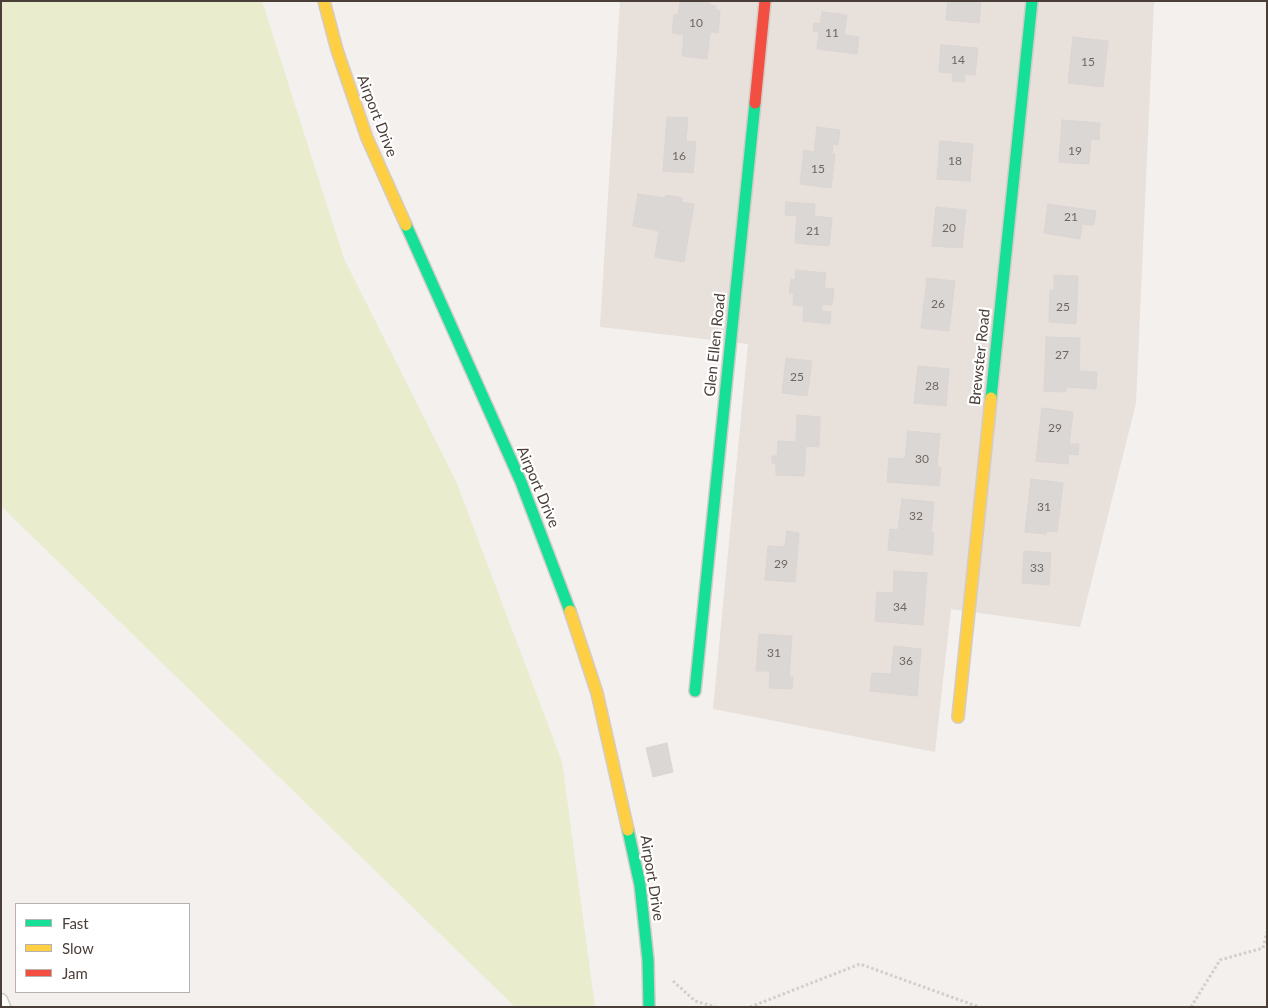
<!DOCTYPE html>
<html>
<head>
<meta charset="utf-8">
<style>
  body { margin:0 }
  #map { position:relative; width:1268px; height:1008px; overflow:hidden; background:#f3f0ed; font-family:Lato,sans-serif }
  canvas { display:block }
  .frame { position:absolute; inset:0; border:2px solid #4a3e39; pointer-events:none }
  .legend { position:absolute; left:15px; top:903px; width:175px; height:90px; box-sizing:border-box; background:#fff; border:1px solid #b7b2b0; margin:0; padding:6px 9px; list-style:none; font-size:15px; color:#4a3e39 }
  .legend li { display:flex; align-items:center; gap:10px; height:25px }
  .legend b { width:25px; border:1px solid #b7b2b0 }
</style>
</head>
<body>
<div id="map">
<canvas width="1268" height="1008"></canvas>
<div class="frame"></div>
<ul class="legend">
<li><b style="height:6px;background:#16e098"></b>Fast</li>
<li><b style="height:6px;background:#ffcf43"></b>Slow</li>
<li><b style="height:6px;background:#f24e42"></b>Jam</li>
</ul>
</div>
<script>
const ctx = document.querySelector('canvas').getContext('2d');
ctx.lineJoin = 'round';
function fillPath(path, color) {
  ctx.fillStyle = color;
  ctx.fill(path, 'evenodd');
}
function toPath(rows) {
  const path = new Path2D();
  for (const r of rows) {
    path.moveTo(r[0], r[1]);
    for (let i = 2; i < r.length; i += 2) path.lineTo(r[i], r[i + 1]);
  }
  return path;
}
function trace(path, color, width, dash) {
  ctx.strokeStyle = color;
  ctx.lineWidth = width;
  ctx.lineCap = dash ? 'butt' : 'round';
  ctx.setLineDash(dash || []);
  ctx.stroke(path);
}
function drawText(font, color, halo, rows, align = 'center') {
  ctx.font = font + ' Lato,sans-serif';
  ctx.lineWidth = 4.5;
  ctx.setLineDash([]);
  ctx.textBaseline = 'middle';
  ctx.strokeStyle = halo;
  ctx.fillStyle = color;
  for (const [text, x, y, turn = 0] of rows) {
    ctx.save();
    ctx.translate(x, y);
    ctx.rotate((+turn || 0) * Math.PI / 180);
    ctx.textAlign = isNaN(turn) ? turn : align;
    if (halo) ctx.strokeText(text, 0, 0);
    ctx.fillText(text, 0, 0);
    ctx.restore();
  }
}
fillPath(toPath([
  [620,1,1154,1,1136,403,1080,627,951,609,935,752,713,709,748,344,600,327]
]), '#e7e0db');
fillPath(toPath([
  [1,1,262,1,344,259,456,481,562,762,595,1007,515,1007,1,506]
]), '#eaecce');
const building = toPath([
  [680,1,710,1,710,5,716,6,716,10,720,11,718,33,710,32,707,59,682,56,684,35,672,33,674,14,678,15,680,1],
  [948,1,981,1,979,23,946,20,948,1],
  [822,12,847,15,844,35,859,37,857,54,817,49,819,32,813,31,814,23,820,24,822,12],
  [1073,37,1108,41,1103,87,1068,83,1073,37],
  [941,45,978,48,975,75,965,74,965,82,952,81,953,73,939,72,941,45],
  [667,117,688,118,686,141,696,142,693,173,663,171,667,117],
  [1062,120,1100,123,1099,140,1091,139,1089,164,1059,162,1062,120],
  [817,127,840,130,838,145,833,144,832,153,835,154,831,188,800,184,804,150,814,152,817,127],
  [940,141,973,144,970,181,937,179,940,141],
  [638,194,665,198,666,195,682,198,681,202,694,204,684,262,655,257,659,231,633,226,638,194],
  [786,202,815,204,814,216,832,218,829,246,795,243,797,216,785,215,786,202],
  [1048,204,1096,211,1094,225,1082,224,1080,239,1044,233,1048,204],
  [936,207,966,210,962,248,932,246,936,207],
  [796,270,826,273,824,288,834,289,832,305,822,304,822,311,831,312,830,324,803,321,804,306,793,305,794,294,789,293,791,279,795,280,796,270],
  [1054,275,1078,276,1076,324,1049,322,1050,290,1054,291,1054,275],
  [927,278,955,281,949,331,921,328,927,278],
  [1046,337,1080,338,1079,371,1097,372,1096,389,1066,387,1066,392,1044,391,1046,337],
  [786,358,812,361,807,396,782,393,786,358],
  [918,366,949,369,946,406,914,403,918,366],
  [1042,408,1073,412,1069,444,1079,444,1078,455,1069,454,1068,464,1036,461,1042,408],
  [797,415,820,417,819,447,806,446,804,476,776,475,776,463,772,463,772,456,777,456,778,441,796,442,797,415],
  [908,431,940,434,937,467,941,468,939,486,887,482,889,458,905,459,908,431],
  [1031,479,1063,483,1057,532,1047,531,1046,534,1025,532,1031,479],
  [902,499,934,502,931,533,934,533,932,555,888,550,890,529,898,530,902,499],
  [787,531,799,533,795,582,765,580,768,546,785,547,787,531],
  [1024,551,1051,553,1049,585,1022,583,1024,551],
  [894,571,927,573,923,625,875,621,877,592,893,593,894,571],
  [759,634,792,636,789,677,793,677,792,689,769,688,770,671,756,671,759,634],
  [894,646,921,649,917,696,870,691,872,673,891,674,894,646],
  [667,743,673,772,653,777,646,748,667,743]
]);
fillPath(building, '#dbd7d4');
trace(building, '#dbd6d3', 1);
const lane = toPath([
  [1,1000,4,1007]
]);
const fast = toPath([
  [406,225,521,482,570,611],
  [991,398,1032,1],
  [695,691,755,103],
  [628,830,640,885,648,960,649,1007]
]);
const slow = toPath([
  [324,1,337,50,367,138,406,225],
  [570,611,597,693,628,830],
  [958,717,991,398]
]);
const jam = toPath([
  [755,103,765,1]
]);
trace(lane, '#d0ccc9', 15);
trace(fast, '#d4ccc5', 14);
trace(slow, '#d4ccc5', 14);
trace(jam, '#d4ccc5', 14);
trace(toPath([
  [673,981,695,1001,716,1007],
  [750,1007,860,964,979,1007],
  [1191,1007,1220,960,1263,948,1267,932]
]), '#d3cecb', 3, [2.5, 2.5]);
trace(lane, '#fdfdfc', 12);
trace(fast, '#16e098', 11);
trace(slow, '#ffcf43', 11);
trace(jam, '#f24e42', 11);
drawText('12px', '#706661', null, [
  ["10",696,23],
  ["11",832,33],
  ["14",958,60],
  ["15",1088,62],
  ["19",1075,151],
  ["16",679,156],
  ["18",955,161],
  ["15",818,169],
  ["21",1071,217],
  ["20",949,228],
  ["21",813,231],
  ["26",938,304],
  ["25",1063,307],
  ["27",1062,355],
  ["25",797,377],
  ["28",932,386],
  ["29",1055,428],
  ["30",922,459],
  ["31",1044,507],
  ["32",916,516],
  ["29",781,564],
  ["33",1037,568],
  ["34",900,607],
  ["31",774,653],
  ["36",906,661]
]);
drawText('15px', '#4a3e39', '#fff', [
  ["Airport Drive",377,116,69],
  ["Glen Ellen Road",715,345,-84],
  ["Brewster Road",980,357,-84],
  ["Airport Drive",538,487,67],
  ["Airport Drive",652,878,81]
]);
</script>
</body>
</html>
